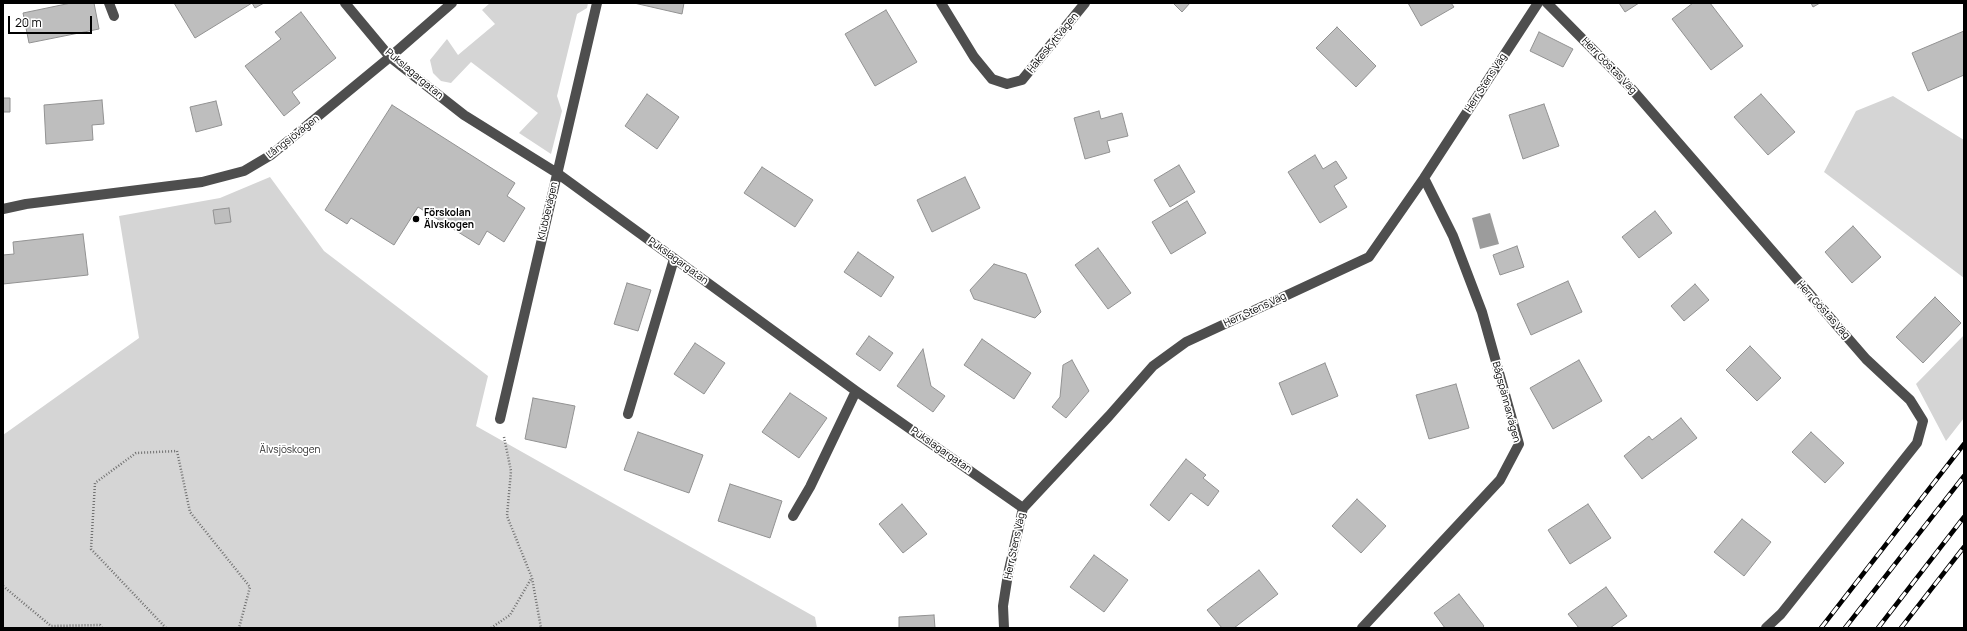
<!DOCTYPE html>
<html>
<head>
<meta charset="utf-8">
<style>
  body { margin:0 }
  #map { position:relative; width:1967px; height:631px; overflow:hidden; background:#fff; font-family:Manrope,sans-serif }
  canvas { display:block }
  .frame { position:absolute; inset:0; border:4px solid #000; pointer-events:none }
  .scale { position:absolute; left:8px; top:16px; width:84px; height:18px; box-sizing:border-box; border:2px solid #000; border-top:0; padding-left:5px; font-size:12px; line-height:14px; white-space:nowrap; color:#000; -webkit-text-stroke:3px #fff; paint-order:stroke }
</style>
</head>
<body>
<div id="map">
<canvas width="1967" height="631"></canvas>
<div class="frame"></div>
<div class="scale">20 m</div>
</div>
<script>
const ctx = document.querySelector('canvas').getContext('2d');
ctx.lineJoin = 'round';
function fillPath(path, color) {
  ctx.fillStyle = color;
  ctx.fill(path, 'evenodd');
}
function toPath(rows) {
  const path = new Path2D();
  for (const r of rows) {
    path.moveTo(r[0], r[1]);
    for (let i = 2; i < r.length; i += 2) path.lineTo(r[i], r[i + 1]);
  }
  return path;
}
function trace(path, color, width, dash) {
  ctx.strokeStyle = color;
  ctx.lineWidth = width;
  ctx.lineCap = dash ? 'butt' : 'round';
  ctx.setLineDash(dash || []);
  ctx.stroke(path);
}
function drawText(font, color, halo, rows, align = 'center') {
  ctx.font = font + ' Manrope,sans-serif';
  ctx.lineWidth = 3.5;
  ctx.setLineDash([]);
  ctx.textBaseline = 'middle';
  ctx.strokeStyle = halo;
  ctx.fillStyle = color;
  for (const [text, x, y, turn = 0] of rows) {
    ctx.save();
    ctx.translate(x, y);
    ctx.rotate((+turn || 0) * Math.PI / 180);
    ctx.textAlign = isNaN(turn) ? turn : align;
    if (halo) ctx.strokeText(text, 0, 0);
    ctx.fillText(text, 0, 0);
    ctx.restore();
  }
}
fillPath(toPath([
  [490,3,588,3,587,8,577,14,557,96,562,111,551,154,519,133,538,113,471,62,451,83,441,81,433,73,430,60,447,39,458,55,495,24,482,10],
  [1893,96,1964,140,1964,278,1824,172,1856,111],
  [270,177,324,251,488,376,476,426,815,617,817,628,3,628,3,435,139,338,119,216,220,198],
  [1964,335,1964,418,1946,441,1916,384]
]), '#d5d5d5');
fillPath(toPath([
  [1490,213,1499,244,1480,249,1472,218]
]), '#9c9c9c');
const building = toPath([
  [71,3,94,3,99,29,29,43,23,13,71,3],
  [174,3,264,3,255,8,252,3,195,38,174,3],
  [634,3,684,3,682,14,634,3],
  [1173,3,1190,3,1182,12,1173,3],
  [1408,3,1451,3,1454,7,1421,26,1408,3],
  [1619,3,1639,3,1625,12,1619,3],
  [1693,3,1710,3,1743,46,1711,70,1672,19,1693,3],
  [1811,3,1820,3,1813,7,1811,3],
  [886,10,917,62,875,86,845,34,886,10],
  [301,12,336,58,292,92,300,103,284,116,245,66,281,39,275,32,301,12],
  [1337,27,1376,66,1356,87,1316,48,1337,27],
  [1964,31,1964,75,1928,91,1912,53,1964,31],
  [1539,32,1573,49,1563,67,1530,51,1539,32],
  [647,94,679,117,657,149,625,126,647,94],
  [1761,94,1795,132,1768,155,1734,117,1761,94],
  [3,98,10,98,10,112,3,112,3,98],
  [102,100,104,124,92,125,93,140,46,144,44,105,102,100],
  [216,101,222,125,196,132,190,107,216,101],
  [1544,104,1559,146,1523,159,1509,115,1544,104],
  [392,105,515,183,507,196,525,208,504,242,487,231,479,245,418,207,394,245,351,218,347,224,325,210,392,105],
  [1099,111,1101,119,1122,113,1128,136,1107,141,1110,152,1085,159,1074,118,1099,111],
  [1315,155,1323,169,1336,161,1347,178,1334,186,1347,207,1320,223,1288,172,1315,155],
  [1179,165,1195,192,1170,207,1154,180,1179,165],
  [762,167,813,200,795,227,744,193,762,167],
  [965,177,980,208,932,232,917,200,965,177],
  [1187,201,1206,233,1171,254,1152,222,1187,201],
  [229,208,231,222,215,224,213,210,229,208],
  [1655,211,1672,233,1639,258,1622,237,1655,211],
  [1853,226,1881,257,1852,283,1825,252,1853,226],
  [83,234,88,275,3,284,3,255,14,254,13,242,83,234],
  [1517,246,1524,267,1500,275,1493,255,1517,246],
  [1098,248,1131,293,1108,309,1075,265,1098,248],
  [858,252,894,277,881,297,844,272,858,252],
  [994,264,1026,274,1041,312,1035,318,974,299,970,290,994,264],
  [1568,281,1582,312,1531,335,1517,304,1568,281],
  [627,283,651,290,638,331,614,324,627,283],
  [1695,284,1709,300,1684,321,1671,306,1695,284],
  [1935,297,1961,323,1923,363,1896,337,1935,297],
  [869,336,893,353,880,371,856,354,869,336],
  [982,339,1031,373,1014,399,964,365,982,339],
  [695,343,725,363,704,394,674,374,695,343],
  [1750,346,1781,378,1757,401,1726,370,1750,346],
  [923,349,931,386,945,396,933,412,897,386,923,349],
  [1072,360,1089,391,1066,418,1052,407,1060,397,1063,365,1072,360],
  [1579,360,1602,401,1553,429,1530,388,1579,360],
  [1325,363,1338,396,1292,415,1279,383,1325,363],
  [1456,384,1469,428,1429,439,1416,395,1456,384],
  [790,393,827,418,799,458,762,432,790,393],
  [533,398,575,406,566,448,525,439,533,398],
  [1681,418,1697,438,1642,479,1624,456,1649,436,1652,440,1681,418],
  [638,432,703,455,689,493,624,470,638,432],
  [1811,432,1844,463,1825,483,1792,452,1811,432],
  [1186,459,1206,475,1203,478,1219,491,1208,506,1191,493,1169,521,1150,505,1186,459],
  [730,484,782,501,770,538,718,521,730,484],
  [1357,499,1386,526,1361,553,1332,526,1357,499],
  [902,504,927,534,903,553,879,524,902,504],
  [1588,504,1611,538,1570,564,1548,530,1588,504],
  [1742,519,1771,542,1744,576,1714,552,1742,519],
  [1094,555,1128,580,1104,612,1070,587,1094,555],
  [1259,570,1278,594,1234,628,1222,628,1207,610,1259,570],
  [1606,587,1627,616,1610,628,1579,628,1568,614,1606,587],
  [1459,594,1484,626,1482,628,1445,628,1434,613,1459,594],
  [934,615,935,628,899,628,899,617,934,615]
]);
fillPath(building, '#bebebe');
trace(building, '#929292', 1);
trace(toPath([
  [504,437,511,471,507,516,532,578,541,628],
  [3,586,51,626,100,625,102,628],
  [166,628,91,549,95,483,136,453,177,451,190,512,250,587,239,628],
  [491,628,510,615,531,579]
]), '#707070', 2.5, [1, 2]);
trace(toPath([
  [109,3,114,16],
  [345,3,390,57,464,115,557,173,856,391,1023,508],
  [941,3,974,57,992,79,1007,84,1022,80,1085,3],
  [1547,3,1630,87,1866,359,1910,400,1923,421,1917,443,1781,614,1766,628],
  [3,209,26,204,202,182,244,171,271,155,390,57,452,3],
  [628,414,674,259],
  [500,419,597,3],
  [793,516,810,487,856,391],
  [1004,628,1003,606,1008,574,1023,508,1109,416,1153,366,1186,342,1369,257,1424,178,1538,3],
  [1362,628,1500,480,1519,444,1482,312,1453,236,1424,178]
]), '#4e4e4e', 10);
const rail = toPath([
  [1821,628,1964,444],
  [1845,628,1964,476],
  [1878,628,1964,517],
  [1901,628,1964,547]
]);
trace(rail, '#000', 4.5);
trace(rail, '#fff', 3, [9]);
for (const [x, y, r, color] of [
  [416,219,4,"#000"]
]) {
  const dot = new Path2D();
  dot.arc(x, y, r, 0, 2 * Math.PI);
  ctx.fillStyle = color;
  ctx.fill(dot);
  trace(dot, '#fff', 1.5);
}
drawText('10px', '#000', '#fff', [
  ["Hakeskyttvägen",1053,43,-51],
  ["Herr Göstas Väg",1609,66,46],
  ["Pukslagargatan",414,74,40],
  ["Herr Stens Väg",1486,83,-57],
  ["Långsjövägen",293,137,-38],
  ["Klubbevägen",548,211,-77],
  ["Pukslagargatan",678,261,36],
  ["Herr Stens Väg",1255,310,-25],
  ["Herr Göstas Väg",1823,310,48],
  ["Bågspännarvägen",1506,402,75],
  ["Pukslagargatan",941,450,35],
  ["Herr Stens Väg",1015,546,-78]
]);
drawText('bold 10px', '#000', '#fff', [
  ["Förskolan",424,213],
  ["Älvskogen",424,225]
], 'left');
drawText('10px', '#2c2c2c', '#fff', [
  ["Älvsjöskogen",290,450]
]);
</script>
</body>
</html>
